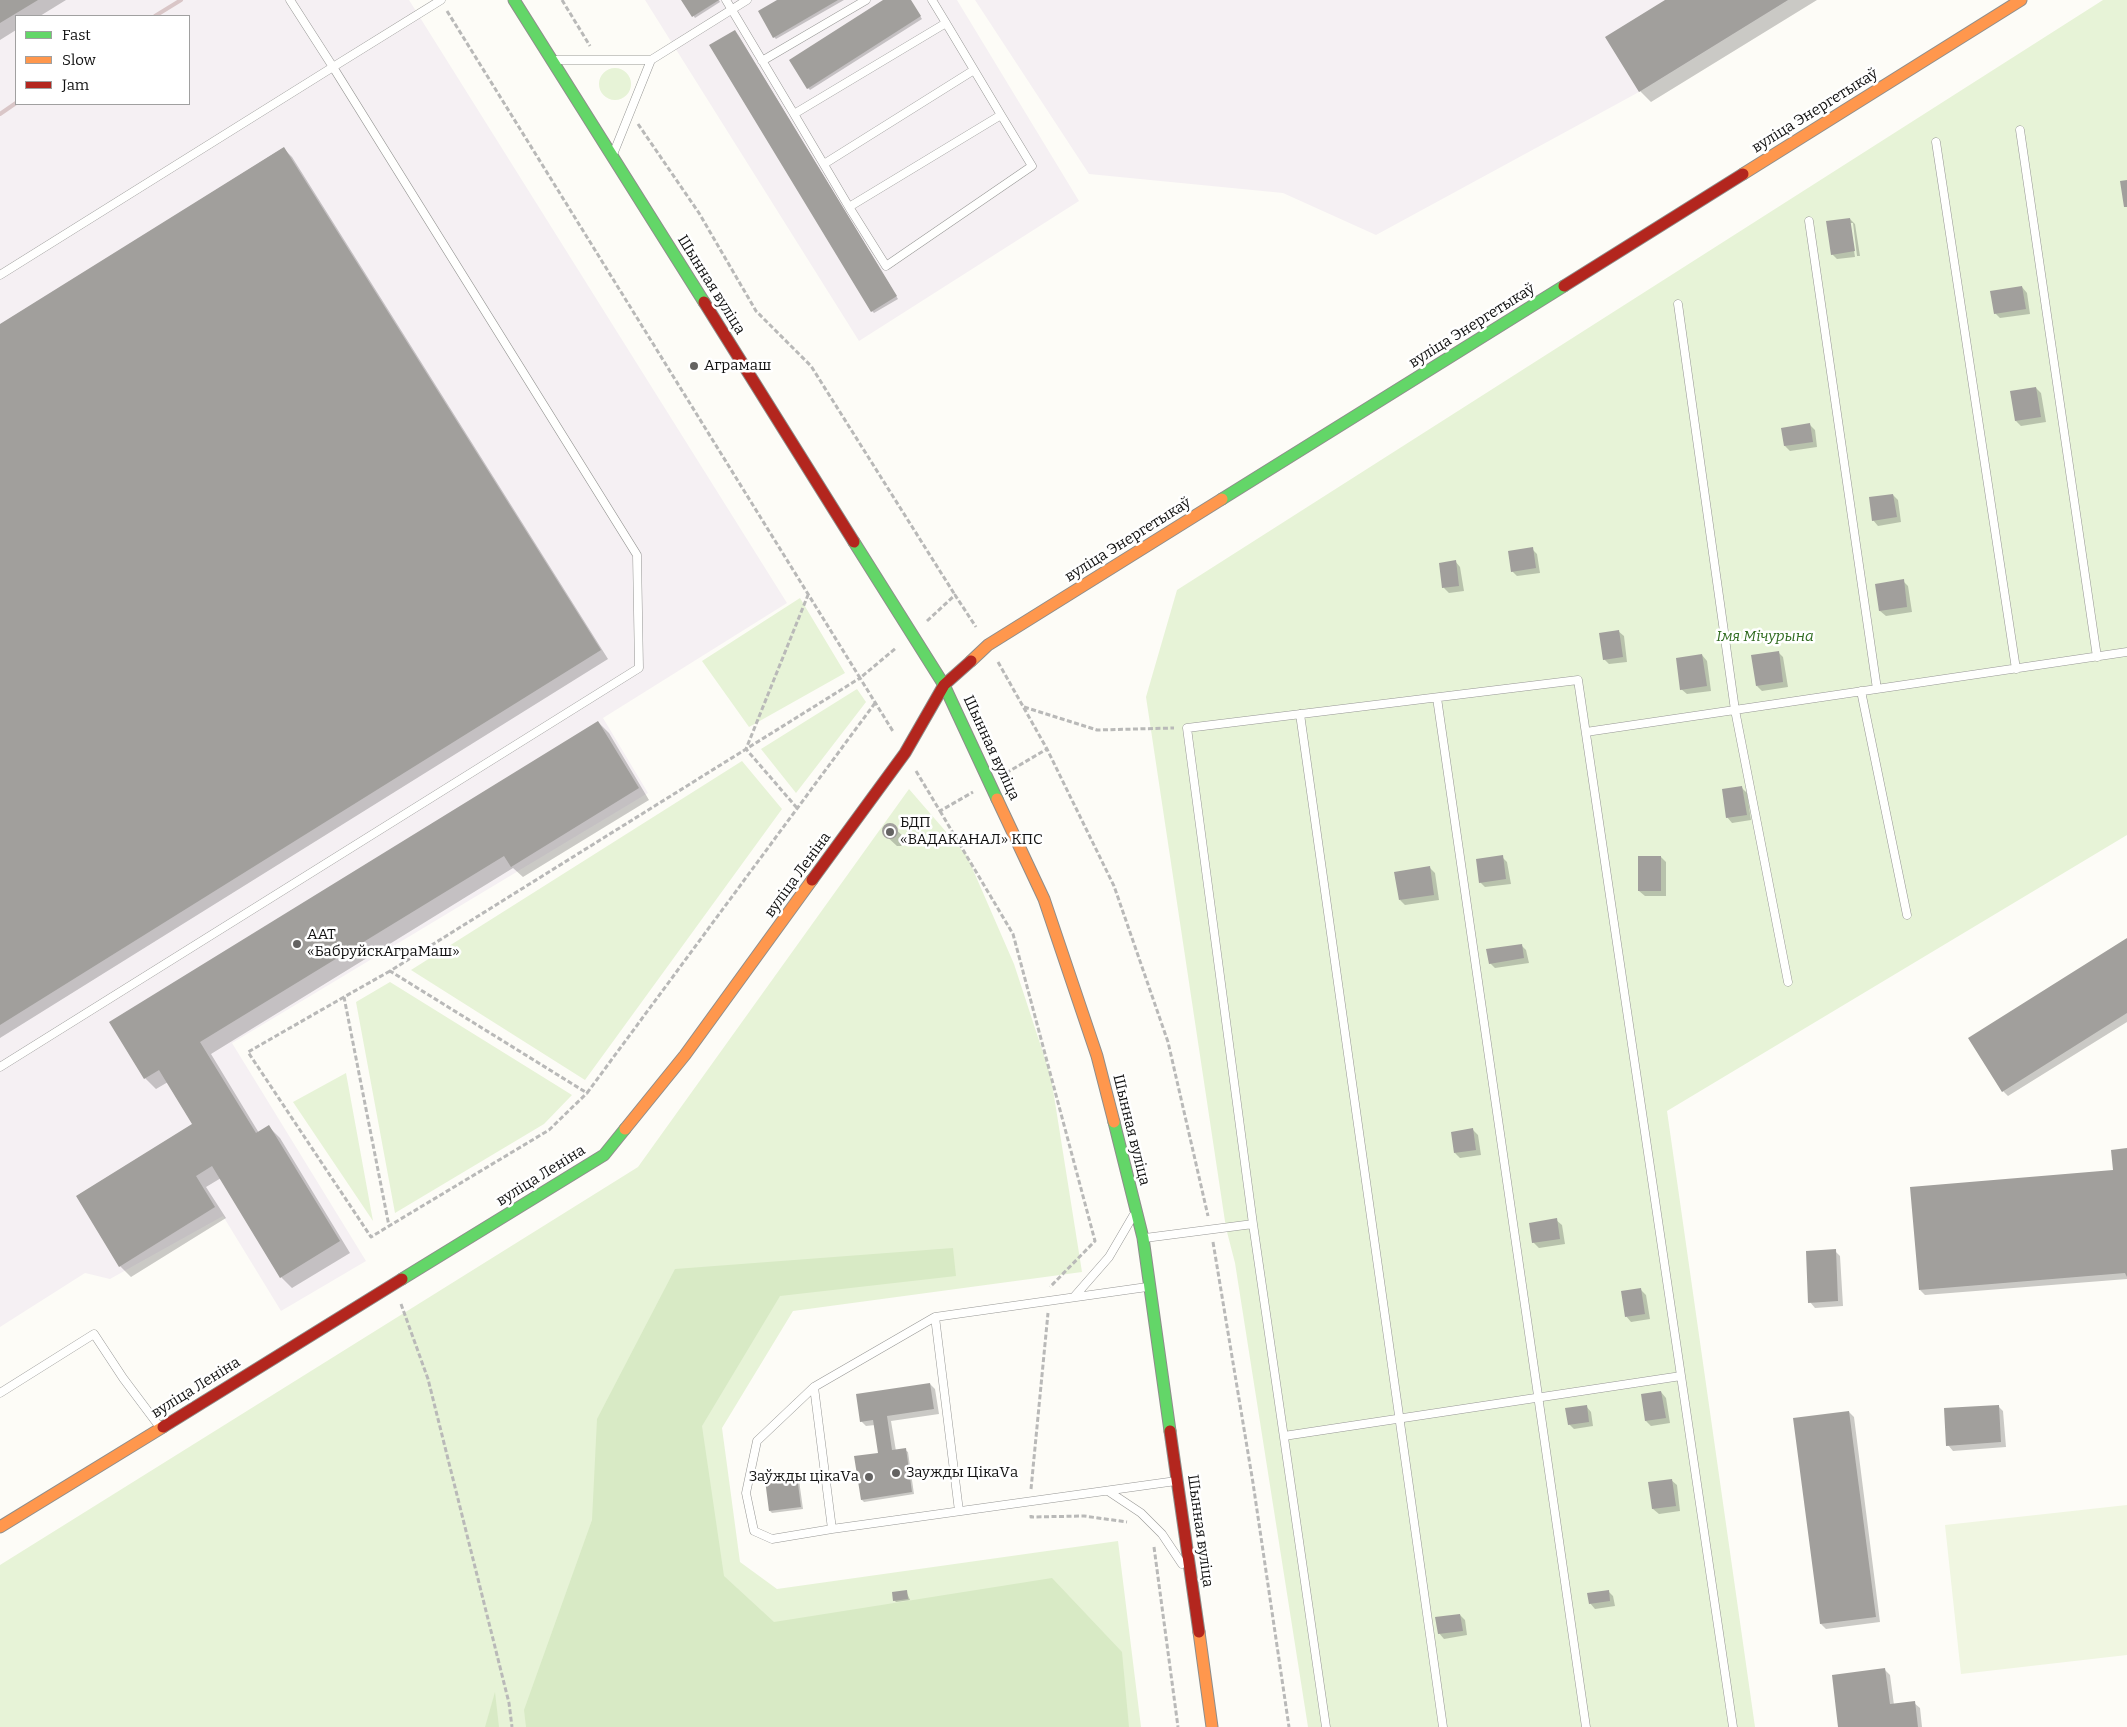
<!DOCTYPE html>
<html>
<head>
<meta charset="utf-8">
<style>
  body { margin:0 }
  #map { position:relative; width:2127px; height:1727px; overflow:hidden; background:#fdfcf7; font-family:Bitter,serif }
  canvas { display:block }
  .legend { position:absolute; left:15px; top:15px; width:175px; height:90px; box-sizing:border-box; background:#fff; border:1px solid #a0a0a0; margin:0; padding:6px 9px; list-style:none; font-size:15px; color:#111 }
  .legend li { display:flex; align-items:center; gap:10px; height:25px }
  .legend b { width:25px; border:1px solid #a0a0a0 }
</style>
</head>
<body>
<div id="map">
<canvas width="2127" height="1727"></canvas>
<ul class="legend">
<li><b style="height:6px;background:#63d668"></b>Fast</li>
<li><b style="height:6px;background:#ff974d"></b>Slow</li>
<li><b style="height:6px;background:#b3261e"></b>Jam</li>
</ul>
</div>
<script>
const ctx = document.querySelector('canvas').getContext('2d');
ctx.lineJoin = 'round';
function fillPath(path, color) {
  ctx.fillStyle = color;
  ctx.fill(path, 'evenodd');
}
function toPath(rows) {
  const path = new Path2D();
  for (const r of rows) {
    if (r.length === 3) {
      path.moveTo(r[0] + r[2], r[1]);
      path.arc(r[0], r[1], r[2], 0, 2 * Math.PI);
      continue;
    }
    path.moveTo(r[0], r[1]);
    for (let i = 2; i < r.length; i += 2) path.lineTo(r[i], r[i + 1]);
  }
  return path;
}
function trace(path, color, width, dash) {
  ctx.strokeStyle = color;
  ctx.lineWidth = width;
  ctx.lineCap = dash ? 'butt' : 'round';
  ctx.setLineDash(dash || []);
  ctx.stroke(path);
}
function drawText(font, color, halo, rows, align = 'center') {
  ctx.font = font + ' Bitter,serif';
  ctx.lineWidth = 5;
  ctx.setLineDash([]);
  ctx.textBaseline = 'middle';
  ctx.strokeStyle = halo;
  ctx.fillStyle = color;
  for (const [text, x, y, turn = 0] of rows) {
    ctx.save();
    ctx.translate(x, y);
    ctx.rotate((+turn || 0) * Math.PI / 180);
    ctx.textAlign = isNaN(turn) ? turn : align;
    if (halo) ctx.strokeText(text, 0, 0);
    ctx.fillText(text, 0, 0);
    ctx.restore();
  }
}
fillPath(toPath([
  [0,0,409,0,787,603,603,718,648,793,232,1043,366,1261,281,1311,223,1216,110,1279,85,1273,0,1327],
  [16,16,189,16,189,104,16,104],
  [645,0,957,0,1079,201,859,341],
  [975,0,1788,0,1639,92,1376,235,1283,193,1089,174]
]), '#f5f0f3');
fillPath(toPath([
  [2103,0,2127,0,2127,835,1667,1111,1755,1727,1308,1727,1235,1263,1226,1228,1146,697,1177,590],
  [615,84,16],
  [800,598,845,673,749,727,702,661],
  [857,689,866,702,796,793,761,749],
  [742,761,782,809,585,1080,411,970],
  [909,789,967,856,1014,964,1051,1077,1082,1272,793,1311,722,1428,740,1562,777,1589,1118,1541,1141,1727,0,1727,0,1565,638,1167],
  [390,982,572,1095,544,1124,395,1213,356,1002],
  [346,1073,373,1221,293,1102]
]), '#e7f3d7');
fillPath(toPath([
  [953,1248,956,1276,780,1296,702,1426,724,1576,774,1622,1052,1578,1122,1652,1129,1727,526,1727,524,1710,592,1520,597,1419,675,1269],
  [495,1692,499,1727,485,1727]
]), '#d8eac5');
fillPath(toPath([
  [2127,1505,2127,1655,1961,1674,1945,1525]
]), '#f0f6e1');
fillPath(toPath([
  [0,0,66,0,40,16,16,16,16,30,0,40],
  [683,0,719,0,720,2,695,18],
  [780,0,844,0,776,39,774,37],
  [885,0,910,0,922,19,810,90,808,88],
  [1668,0,1817,0,1651,102,1640,91],
  [737,33,898,299,874,313,872,311],
  [283,148,292,157,608,659,0,1038,0,326],
  [1850,219,1855,224,1860,256,1857,256,1853,223,1850,223,1855,257,1837,259,1832,254],
  [2022,287,2027,293,2030,314,2000,318,1995,313],
  [2036,388,2041,393,2046,422,2021,426,2016,421,2011,392],
  [1810,425,1815,430,1817,447,1790,451,1785,446,1783,429],
  [1893,495,1898,500,1901,522,1878,526,1873,520],
  [1532,549,1537,554,1540,573,1517,576,1512,571],
  [1455,561,1460,567,1464,591,1449,593,1444,588],
  [1903,581,1908,586,1912,612,1886,616,1880,611,1876,585],
  [1618,631,1624,636,1627,662,1609,664,1604,659],
  [1778,652,1783,657,1788,687,1762,691,1757,686],
  [1702,655,1707,661,1711,691,1687,694,1681,689],
  [598,722,609,733,649,800,523,877,513,868,211,1054,259,1133,269,1127,280,1138,350,1253,292,1288,281,1277,221,1178,206,1187,226,1218,131,1277,120,1266,194,1125,168,1082,156,1089,145,1078],
  [1742,788,1747,793,1751,820,1732,823,1727,817],
  [891,825,905,838,905,842,901,846,897,846,885,835,884,829],
  [1502,857,1507,862,1511,884,1485,887,1480,882],
  [1661,857,1666,862,1666,896,1645,896,1639,891],
  [1430,868,1435,873,1439,900,1405,905,1400,900],
  [2127,939,2127,1022,2008,1096,2003,1091],
  [1521,945,1526,950,1529,963,1495,968,1490,963],
  [1473,1130,1478,1135,1481,1155,1460,1158,1455,1153],
  [2127,1150,2127,1279,1925,1295,1920,1290,2114,1171],
  [1556,1220,1562,1225,1565,1244,1539,1248,1533,1242],
  [1835,1251,1840,1256,1843,1306,1815,1308,1810,1302],
  [1641,1290,1646,1295,1650,1319,1631,1322,1626,1316],
  [930,1384,935,1389,939,1414,891,1421,896,1451,905,1450,908,1452,914,1494,864,1502,862,1500,879,1454,875,1425,866,1426,861,1421],
  [1661,1392,1666,1398,1670,1423,1651,1426,1646,1421,1642,1395],
  [1586,1406,1591,1412,1593,1426,1574,1429,1569,1424],
  [1998,1406,2003,1411,2006,1447,1953,1451,1948,1445],
  [1849,1412,1854,1417,1880,1622,1826,1629,1821,1624],
  [797,1477,799,1480,803,1509,772,1513,770,1511],
  [1671,1480,1677,1485,1680,1511,1659,1514,1653,1509],
  [906,1591,910,1600,896,1602,894,1600],
  [1608,1591,1613,1596,1615,1606,1595,1609,1590,1603],
  [1460,1615,1465,1620,1467,1635,1444,1639,1439,1633],
  [1885,1670,1890,1675,1894,1705,1914,1703,1920,1708,1922,1727,1840,1727]
]), '#0003');
fillPath(toPath([
  [0,0,38,0,0,23],
  [681,0,719,0,692,17],
  [777,0,838,0,773,38,758,11],
  [883,0,911,0,921,16,807,89,789,60],
  [1665,0,1788,0,1639,92,1605,37],
  [735,30,897,296,871,312,709,45],
  [284,147,601,650,0,1025,0,324],
  [2127,180,2127,207,2124,207,2120,181],
  [1850,218,1855,251,1831,255,1826,221],
  [2022,286,2026,309,1994,314,1990,291],
  [2036,387,2041,417,2015,421,2010,391],
  [1810,423,1813,442,1784,446,1781,428],
  [1893,494,1897,517,1872,521,1869,497],
  [1533,547,1536,568,1511,572,1508,551],
  [1456,560,1459,586,1442,588,1439,563],
  [1904,579,1907,607,1879,611,1875,584],
  [1619,630,1623,657,1603,660,1599,633],
  [1779,651,1783,682,1756,686,1751,655],
  [1702,654,1707,686,1680,690,1676,658],
  [598,721,639,788,511,867,504,856,200,1042,256,1133,269,1125,340,1241,280,1278,212,1166,196,1176,215,1207,119,1267,76,1196,192,1124,159,1070,144,1079,109,1022],
  [1742,786,1747,815,1726,818,1722,789],
  [890,831,8],
  [1503,855,1506,879,1479,883,1476,859],
  [1638,856,1661,856,1661,891,1638,891],
  [1430,866,1434,895,1399,900,1394,872],
  [2127,938,2127,1013,2002,1092,1968,1038],
  [1522,944,1524,958,1489,964,1486,949],
  [1473,1128,1476,1150,1454,1153,1451,1132],
  [2127,1148,2127,1277,2125,1273,1919,1290,1910,1187,2113,1170,2111,1150],
  [1557,1218,1560,1239,1532,1243,1529,1223],
  [1836,1249,1838,1301,1808,1303,1806,1251],
  [1641,1288,1645,1314,1625,1317,1621,1291],
  [930,1383,934,1409,887,1416,892,1450,906,1448,912,1492,861,1500,854,1456,878,1453,873,1420,860,1422,856,1394],
  [1661,1391,1666,1418,1645,1421,1641,1394],
  [1587,1405,1589,1422,1568,1425,1565,1408],
  [1999,1405,2001,1442,1946,1446,1944,1408],
  [1849,1411,1876,1617,1820,1624,1793,1418],
  [797,1476,801,1507,769,1511,765,1480],
  [1672,1479,1676,1506,1652,1509,1648,1482],
  [907,1590,908,1599,893,1601,892,1592],
  [1609,1590,1610,1601,1589,1604,1587,1593],
  [1460,1614,1463,1631,1438,1634,1435,1617],
  [1885,1668,1890,1704,1915,1701,1918,1727,1838,1727,1832,1675]
]), '#a19f9c');
const lane = toPath([
  [290,0,333,67,441,0],
  [726,0,794,114,946,23,932,0],
  [946,23,1001,115,849,207,886,266,1032,166,1001,115],
  [556,60,651,60,614,152],
  [651,60,747,0],
  [762,61,866,0],
  [794,114,849,207],
  [2020,130,2097,657],
  [1936,142,2016,669],
  [824,164,974,70],
  [1809,221,1877,689],
  [0,275,333,67,637,555,639,668,0,1067],
  [1678,304,1735,710,1788,982],
  [1861,691,1907,915],
  [1437,698,1586,1727],
  [1300,714,1443,1727],
  [1586,732,2127,652],
  [1145,1238,1253,1224],
  [1147,1287,935,1317,814,1387,832,1529,1176,1481],
  [1074,1297,1109,1257,1133,1216],
  [935,1317,959,1511],
  [814,1387,757,1441,746,1493,754,1531,772,1539,832,1529],
  [0,1393,94,1334,123,1378,159,1426],
  [1284,1436,1681,1376],
  [1108,1491,1141,1513,1162,1534,1182,1564],
  [1326,1727,1253,1224,1187,728,1578,680,1733,1727]
]);
const fast = toPath([
  [514,0,704,302],
  [1222,499,1564,286],
  [854,542,944,685,997,799],
  [1114,1122,1143,1238,1170,1431],
  [402,1279,604,1155,625,1129]
]);
const slow = toPath([
  [1743,174,2021,0],
  [971,661,988,645,1222,499],
  [997,799,1044,899,1097,1056,1114,1122],
  [625,1129,685,1055,812,880],
  [0,1527,163,1427],
  [1199,1632,1212,1727]
]);
const jam = toPath([
  [1564,286,1743,174],
  [704,302,854,542],
  [812,880,905,753,944,685,971,661],
  [163,1427,402,1279],
  [1170,1431,1199,1632]
]);
trace(lane, '#979795', 9);
trace(fast, '#8e8d8b', 13);
trace(slow, '#8e8d8b', 13);
trace(jam, '#8e8d8b', 13);
trace(toPath([
  [562,0,590,46],
  [447,11,860,678,896,648],
  [638,124,699,213,756,311,811,366,955,595],
  [927,621,955,595,976,627],
  [998,662,1047,749,1114,886,1168,1042,1208,1216],
  [875,703,587,1093,390,971,860,678,894,733],
  [1024,707,1097,730,1174,728],
  [916,771,940,811,973,792],
  [1006,773,1047,749],
  [797,808,746,749,808,595],
  [940,811,1013,934,1095,1241,1050,1287],
  [390,971,344,997,389,1226,549,1130,587,1093],
  [344,997,248,1052,371,1237,389,1226],
  [1213,1242,1253,1483,1289,1727],
  [401,1304,428,1379,509,1703,512,1727],
  [1031,1489,1048,1313],
  [1031,1515,1031,1517,1084,1516,1127,1522],
  [1154,1547,1178,1727]
]), '#b9b9b8', 3, [5, 2.5]);
trace(lane, '#fffffe', 8);
trace(fast, '#63d668', 11);
trace(slow, '#ff974d', 11);
trace(jam, '#b3261e', 11);
trace(toPath([
  [155,16,181,0],
  [0,114,16,103]
]), '#d9c6c7', 4);
for (const [x, y, r, color] of [
  [694,366,5,"#646362"],
  [890,832,5,"#646362"],
  [297,944,5,"#646362"],
  [896,1473,5,"#646362"],
  [869,1477,5,"#646362"]
]) {
  const dot = new Path2D();
  dot.arc(x, y, r, 0, 2 * Math.PI);
  ctx.fillStyle = color;
  ctx.fill(dot);
  trace(dot, '#fff', 2);
}
drawText('15px', '#111', '#fff', [
  ["вуліца Энергетыкаў",1815,111,-32],
  ["Шынная вуліца",711,285,58],
  ["вуліца Энергетыкаў",1472,326,-32],
  ["вуліца Энергетыкаў",1128,540,-32],
  ["Шынная вуліца",991,748,65],
  ["вуліца Леніна",798,875,-54],
  ["Шынная вуліца",1131,1130,76],
  ["вуліца Леніна",541,1176,-32],
  ["вуліца Леніна",196,1388,-32],
  ["Шынная вуліца",1200,1531,82]
]);
drawText('15px', '#111', '#fff', [
  ["Аграмаш",704,366],
  ["БДП",900,823],
  ["«ВАДАКАНАЛ» КПС",900,840],
  ["ААТ",307,935],
  ["«БабруйскАграМаш»",307,952],
  ["Заужды ЦікаVа",906,1473],
  ["Заўжды цікаVа",859,1477,"right"]
], 'left');
drawText('italic 15px', '#2f6b1f', '#fff', [
  ["Імя Мічурына",1765,637]
]);
</script>
</body>
</html>
